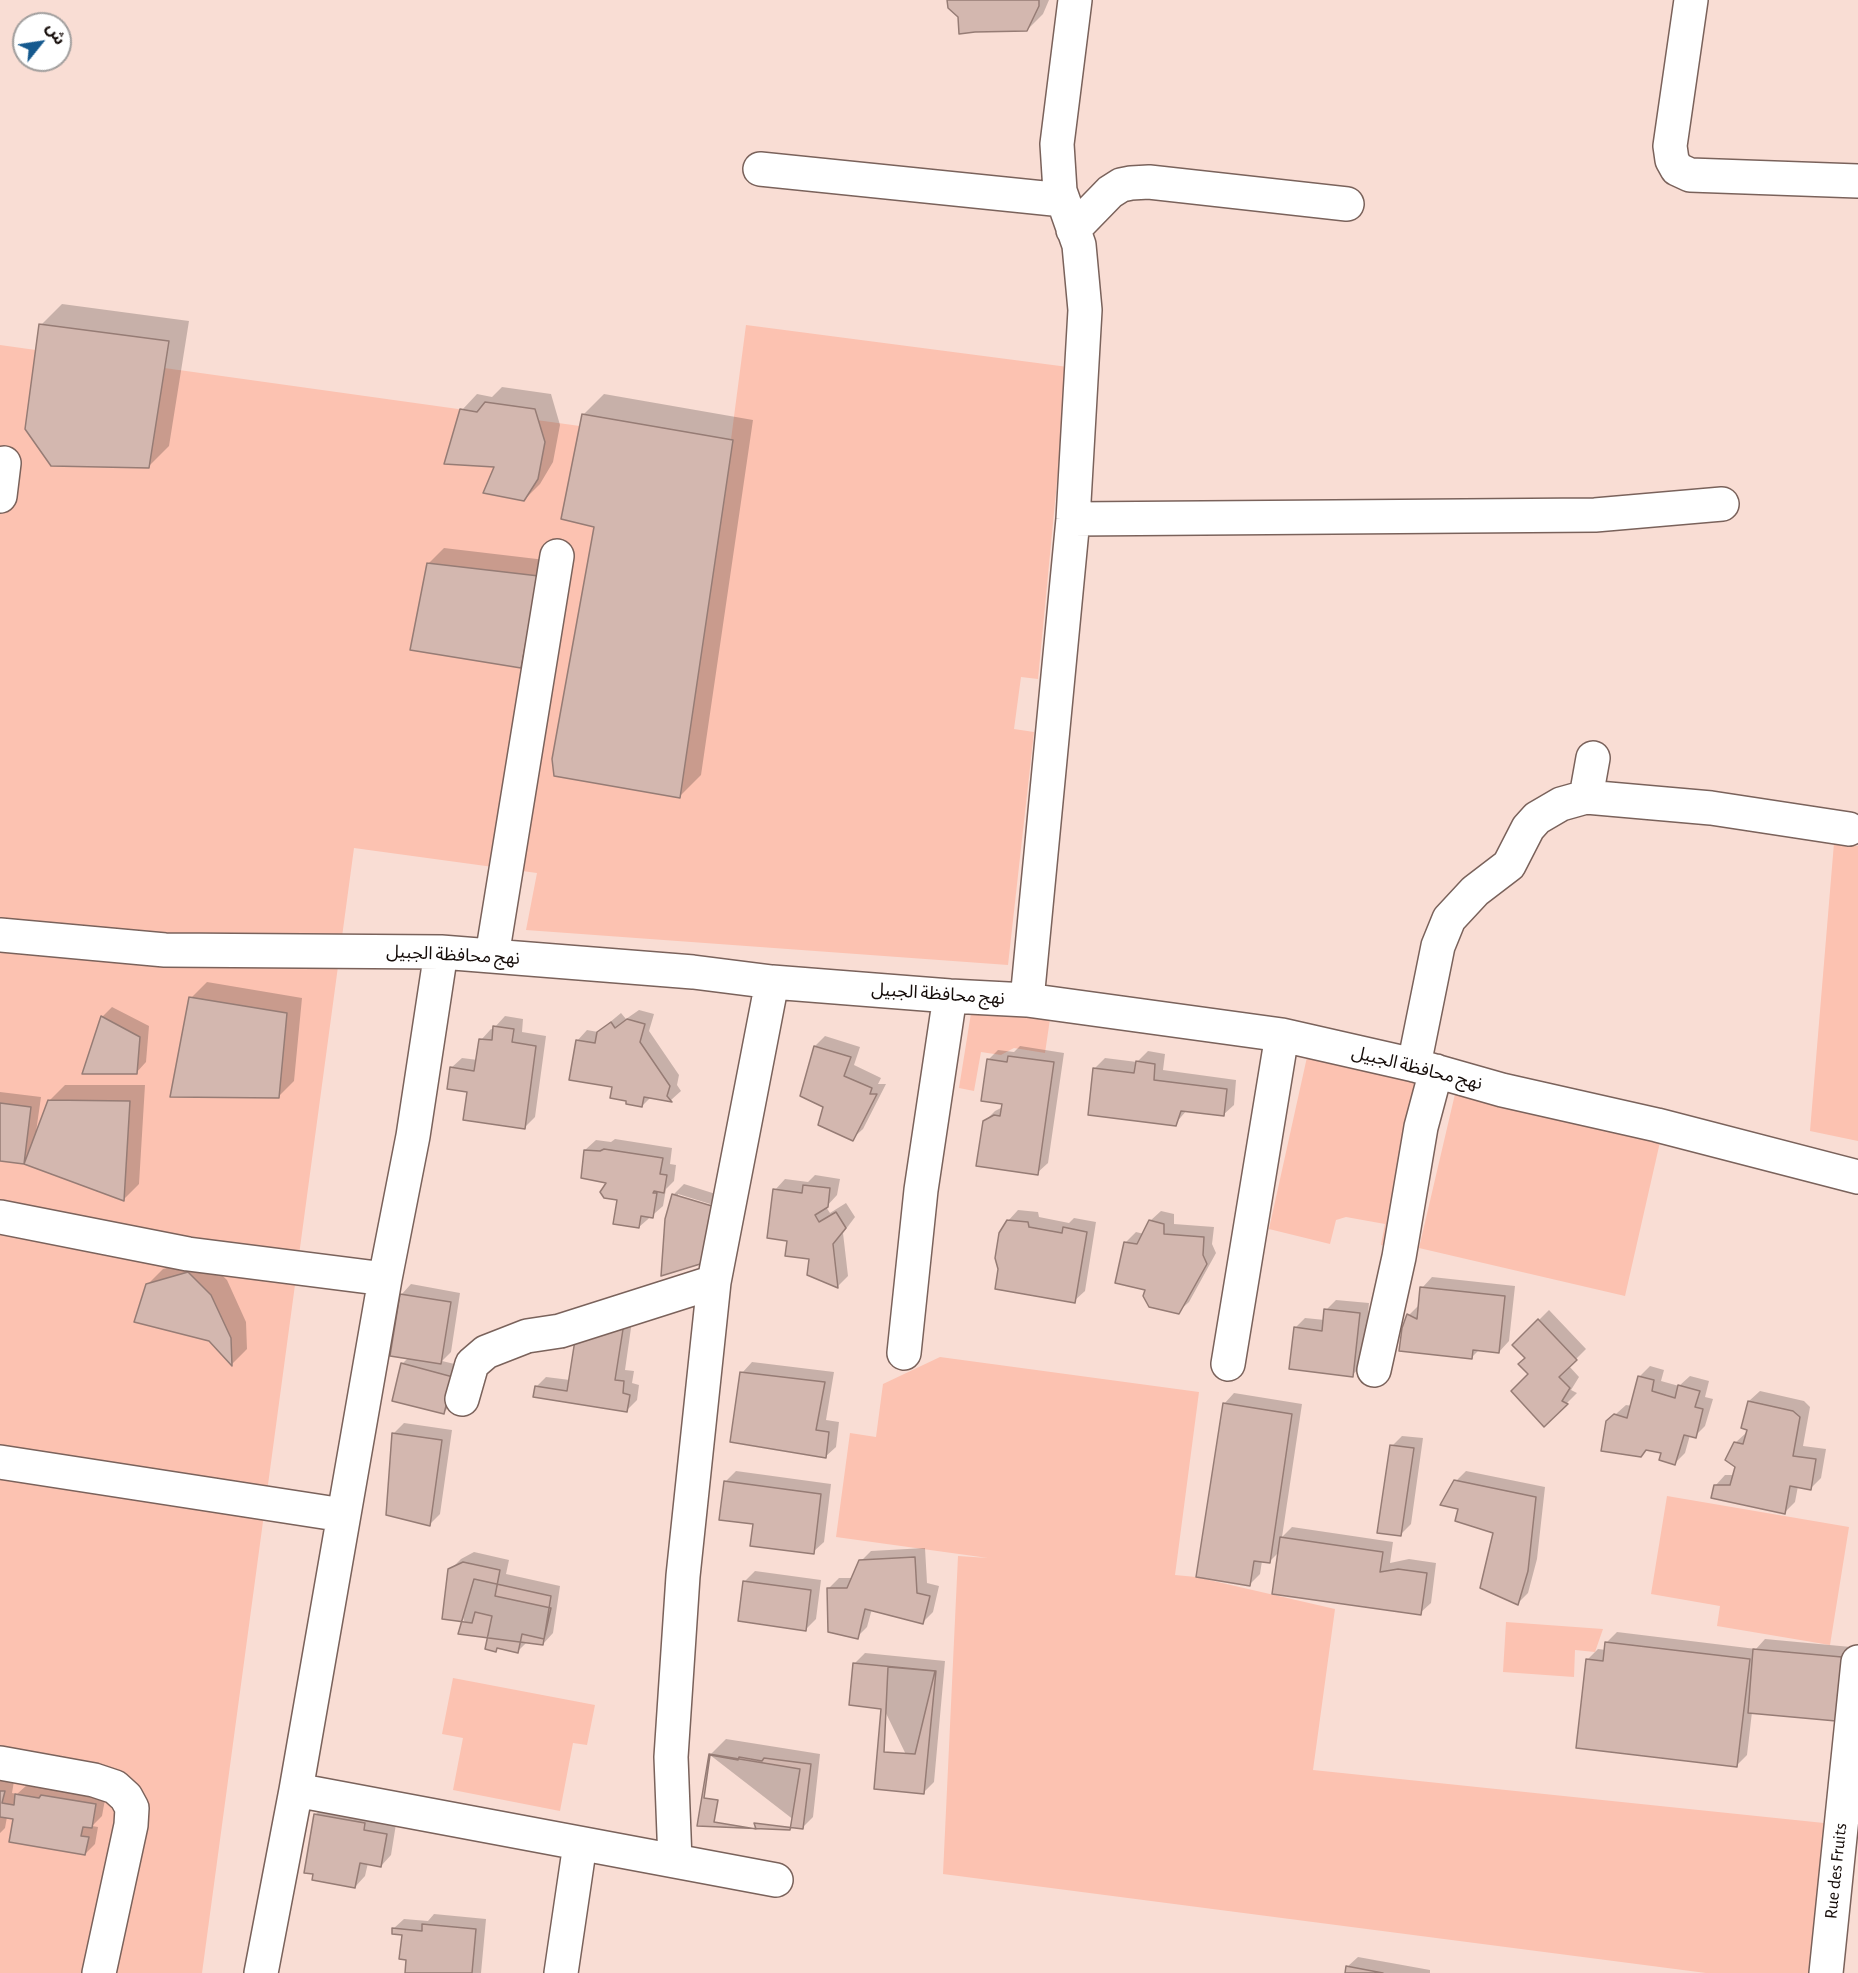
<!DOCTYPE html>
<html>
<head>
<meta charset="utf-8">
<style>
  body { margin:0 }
  #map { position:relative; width:1858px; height:1973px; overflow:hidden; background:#f9ddd4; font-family:"Alegreya Sans","Noto Sans Arabic",sans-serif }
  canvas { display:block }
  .north { position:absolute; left:12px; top:12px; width:60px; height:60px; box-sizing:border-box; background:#fff; border:2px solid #a19e9d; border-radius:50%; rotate:60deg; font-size:16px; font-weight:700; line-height:24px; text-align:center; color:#150c09 }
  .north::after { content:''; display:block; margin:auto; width:21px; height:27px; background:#15598e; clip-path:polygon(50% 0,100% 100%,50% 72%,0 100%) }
</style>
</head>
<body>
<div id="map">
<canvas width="1858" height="1973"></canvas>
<div class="north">ش</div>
</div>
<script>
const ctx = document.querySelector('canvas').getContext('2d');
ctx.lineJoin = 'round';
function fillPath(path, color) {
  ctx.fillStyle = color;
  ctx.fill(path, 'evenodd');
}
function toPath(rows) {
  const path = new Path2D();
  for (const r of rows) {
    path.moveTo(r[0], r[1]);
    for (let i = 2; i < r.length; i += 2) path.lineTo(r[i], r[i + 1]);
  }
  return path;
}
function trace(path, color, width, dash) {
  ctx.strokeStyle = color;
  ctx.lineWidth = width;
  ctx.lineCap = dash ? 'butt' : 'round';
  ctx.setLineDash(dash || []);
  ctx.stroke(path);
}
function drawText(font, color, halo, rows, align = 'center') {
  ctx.font = font + ' "Alegreya Sans","Noto Sans Arabic",sans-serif';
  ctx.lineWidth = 6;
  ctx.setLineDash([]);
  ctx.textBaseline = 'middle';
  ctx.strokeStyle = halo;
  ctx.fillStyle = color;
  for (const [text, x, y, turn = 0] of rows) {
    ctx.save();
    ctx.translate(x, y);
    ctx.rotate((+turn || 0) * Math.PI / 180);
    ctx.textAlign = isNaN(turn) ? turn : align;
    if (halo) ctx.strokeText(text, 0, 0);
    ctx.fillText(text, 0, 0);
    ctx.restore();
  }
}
fillPath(toPath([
  [746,325,1068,367,1038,679,1021,677,1014,729,1034,732,1008,965,526,930,537,873,354,848,202,1973,0,1973,0,345,730,447],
  [1834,843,1858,846,1858,1141,1810,1131],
  [972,1007,1050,1019,1045,1053,1014,1048,1001,1055,981,1052,974,1091,959,1088],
  [1309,1048,1412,1072,1421,1085,1391,1247,1381,1245,1385,1224,1346,1217,1336,1220,1330,1244,1269,1229],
  [1455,1094,1660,1142,1625,1296,1419,1248],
  [940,1357,1199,1392,1175,1575,1196,1577,1335,1609,1313,1770,1824,1823,1813,1973,1706,1973,943,1874,958,1556,988,1558,836,1537,850,1433,876,1437,883,1384],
  [1667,1496,1849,1527,1830,1645,1717,1626,1720,1606,1651,1594],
  [1506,1622,1603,1629,1595,1652,1575,1650,1574,1677,1503,1672],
  [453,1678,595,1705,587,1745,573,1743,560,1811,453,1790,463,1738,442,1734]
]), '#fcc2b1');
fillPath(toPath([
  [949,0,1049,0,1043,14,1027,30,959,16],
  [62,304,189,321,169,446,148,467,41,325],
  [502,387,551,394,560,425,553,462,540,484,524,500,496,465,462,410,477,394,492,397],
  [604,394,753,420,701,775,680,796,596,526,583,415],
  [444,548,554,561,536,650,520,666,428,564],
  [207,982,302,998,294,1081,278,1097,191,998],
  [112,1007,149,1026,146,1062,136,1073,102,1017],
  [639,1010,654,1014,649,1031,679,1075,677,1085,681,1091,671,1100,651,1097,642,1106,628,1099,614,1086,577,1041,587,1030,598,1032,621,1013,626,1019],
  [505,1016,523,1019,522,1032,546,1036,535,1117,525,1127,468,1091,451,1068,462,1058,478,1060,481,1040,491,1029,495,1030,495,1027],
  [825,1036,860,1047,854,1065,881,1078,878,1084,886,1084,863,1129,852,1139,825,1107,802,1095,815,1046],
  [1020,1046,1064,1053,1048,1163,1037,1173,984,1122,995,1111,1003,1107,988,1060,998,1050,1014,1052],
  [1148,1051,1165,1054,1163,1070,1236,1080,1234,1105,1223,1115,1187,1110,1175,1124,1095,1068,1105,1058,1137,1062],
  [65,1085,145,1085,139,1184,124,1199,24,1162,0,1159,0,1092,41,1097,36,1132,49,1101],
  [615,1139,672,1148,670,1164,676,1165,674,1181,666,1189,663,1206,639,1227,585,1150,596,1140,611,1142],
  [815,1175,840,1179,837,1195,826,1207,830,1213,846,1203,855,1217,843,1233,848,1276,838,1286,809,1274,811,1258,789,1240,775,1190,785,1179,808,1182],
  [684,1184,722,1196,720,1249,666,1219,674,1194],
  [678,1194,720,1207,719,1210,678,1197],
  [1018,1210,1038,1212,1039,1217,1069,1223,1074,1218,1096,1222,1085,1291,1074,1301,1008,1221],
  [1161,1211,1174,1214,1174,1224,1214,1227,1212,1244,1216,1253,1189,1302,1178,1312,1146,1289,1117,1282,1126,1242,1136,1232,1144,1234,1150,1221],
  [204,1258,227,1280,246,1322,247,1349,232,1364,210,1339,147,1285,163,1269],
  [1432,1277,1515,1286,1509,1341,1499,1352,1480,1349,1472,1357,1409,1315,1419,1305,1422,1288],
  [411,1284,460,1293,451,1352,442,1361,463,1366,454,1402,443,1413,402,1364,409,1357,401,1295],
  [1336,1300,1369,1303,1363,1365,1352,1375,1295,1328,1305,1318,1325,1320,1326,1310],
  [1549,1310,1586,1349,1569,1366,1579,1377,1571,1390,1577,1393,1545,1425,1527,1358,1514,1345],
  [633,1314,625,1370,634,1371,632,1383,639,1385,637,1400,627,1410,536,1387,546,1377,570,1380],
  [752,1362,834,1372,826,1420,839,1422,836,1447,825,1457,742,1373],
  [1650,1366,1664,1370,1661,1381,1679,1386,1690,1376,1709,1381,1705,1397,1713,1399,1705,1426,1695,1436,1690,1435,1685,1453,1675,1463,1662,1452,1607,1422,1626,1405,1632,1406,1639,1377],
  [1760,1391,1804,1401,1810,1407,1803,1446,1826,1449,1821,1478,1811,1488,1798,1486,1795,1502,1785,1512,1715,1486,1725,1475,1734,1475,1737,1467,1735,1443,1746,1433,1748,1433,1749,1401],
  [1234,1393,1302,1404,1282,1537,1292,1527,1393,1542,1390,1563,1409,1559,1436,1563,1431,1603,1420,1613,1279,1552,1269,1562,1262,1561,1260,1574,1250,1584,1224,1404],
  [404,1423,452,1430,440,1514,430,1524,388,1514,394,1433],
  [1402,1436,1423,1438,1411,1524,1401,1534,1392,1446],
  [736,1471,831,1484,824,1542,813,1552,755,1523,725,1482],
  [1466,1471,1545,1487,1537,1559,1528,1593,1518,1603,1495,1532,1460,1508,1456,1481],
  [925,1548,927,1583,939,1586,933,1612,923,1622,872,1609,867,1627,857,1637,829,1588,839,1578,853,1578,861,1561,871,1551],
  [474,1552,509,1560,506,1574,560,1586,553,1633,543,1644,527,1642,518,1651,499,1647,496,1650,489,1637,464,1621,450,1570,461,1559],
  [755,1571,821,1580,816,1619,806,1629,745,1581],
  [1617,1632,1756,1649,1765,1639,1851,1647,1846,1710,1752,1712,1747,1755,1737,1765,1588,1659,1598,1649,1606,1650,1607,1642],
  [865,1653,945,1661,934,1782,924,1792,883,1707,854,1664],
  [726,1739,820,1754,813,1817,803,1827,710,1755],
  [0,1779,14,1781,12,1793,17,1794,27,1785,106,1794,102,1816,92,1826,98,1827,95,1844,85,1854,15,1818,7,1817,5,1828,0,1833],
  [326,1804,396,1824,391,1855,381,1866,368,1863,365,1876,355,1887,316,1814],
  [434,1914,486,1919,481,1973,407,1973,408,1958,403,1934,393,1929,404,1919,428,1921],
  [1358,1957,1430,1970,1430,1973,1346,1973,1347,1967]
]), '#0003');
const building = toPath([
  [947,0,1039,0,1039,6,1027,31,975,32,959,34,958,17,948,8,947,0],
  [39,324,169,341,149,468,51,466,25,429,39,324],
  [485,402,535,409,545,442,538,479,524,501,483,493,494,467,444,464,460,409,477,412,485,402],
  [582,414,733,440,680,798,554,776,552,759,594,527,561,519,582,414],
  [427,563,539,576,521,668,410,650,427,563],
  [189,997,287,1013,279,1098,170,1097,189,997],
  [101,1016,140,1037,137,1074,82,1074,101,1016],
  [627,1019,645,1024,640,1042,670,1086,667,1096,672,1102,644,1097,642,1107,626,1104,626,1101,610,1098,612,1087,569,1080,576,1040,595,1043,597,1032,611,1022,615,1028,627,1019],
  [493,1026,514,1029,512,1042,536,1046,525,1129,463,1120,467,1092,447,1089,450,1067,474,1071,479,1039,492,1040,493,1026],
  [814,1046,851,1057,844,1076,872,1088,870,1094,877,1094,853,1141,818,1125,823,1107,800,1096,814,1046],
  [1008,1056,1054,1062,1038,1175,976,1166,983,1121,994,1115,1000,1116,1002,1104,981,1101,987,1059,1007,1062,1008,1056],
  [1136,1061,1155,1064,1154,1080,1227,1089,1224,1116,1181,1111,1176,1126,1088,1115,1093,1068,1134,1073,1136,1061],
  [48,1100,130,1101,124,1201,24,1164,48,1100],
  [0,1103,31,1107,24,1164,0,1161,0,1103],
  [604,1149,663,1158,660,1174,667,1175,664,1193,654,1191,653,1193,657,1193,653,1218,641,1216,639,1228,613,1224,617,1200,604,1198,600,1192,606,1183,581,1178,584,1150,600,1151,604,1149],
  [803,1185,830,1188,828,1207,815,1215,819,1222,836,1212,846,1228,833,1244,838,1288,807,1275,809,1259,785,1256,787,1241,767,1238,773,1189,802,1193,803,1185],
  [672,1194,712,1206,710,1261,661,1276,665,1219,672,1194],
  [1007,1220,1028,1222,1029,1227,1062,1233,1063,1227,1087,1232,1075,1303,995,1289,998,1269,995,1258,999,1233,1007,1220],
  [1149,1220,1164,1224,1164,1234,1204,1237,1203,1255,1207,1264,1179,1314,1149,1307,1143,1296,1145,1290,1115,1283,1124,1242,1137,1244,1149,1220],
  [188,1272,211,1295,231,1338,232,1366,209,1341,134,1322,146,1284,188,1272],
  [1420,1287,1505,1296,1499,1353,1473,1350,1472,1359,1399,1351,1402,1328,1407,1314,1417,1319,1420,1287],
  [400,1294,451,1302,441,1364,390,1356,400,1294],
  [1324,1309,1360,1313,1353,1377,1289,1369,1294,1327,1322,1331,1324,1309],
  [1538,1319,1577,1360,1559,1377,1570,1388,1562,1401,1568,1404,1544,1427,1511,1391,1528,1374,1518,1364,1525,1358,1512,1345,1538,1319],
  [624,1323,615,1380,624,1381,623,1393,630,1395,627,1412,533,1397,535,1386,567,1391,575,1340,624,1323],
  [401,1363,453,1377,444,1414,392,1401,401,1363],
  [740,1372,825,1382,816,1430,829,1432,826,1458,730,1442,740,1372],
  [1638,1376,1654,1380,1652,1391,1675,1398,1678,1385,1700,1391,1695,1407,1703,1409,1696,1438,1684,1435,1675,1465,1659,1460,1661,1453,1646,1450,1641,1457,1601,1451,1606,1421,1614,1414,1627,1418,1638,1376],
  [1748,1401,1793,1411,1800,1417,1793,1456,1816,1459,1811,1490,1790,1486,1785,1514,1711,1498,1714,1485,1730,1485,1735,1467,1725,1460,1734,1442,1743,1444,1747,1430,1741,1428,1748,1401],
  [1223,1403,1292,1414,1270,1563,1254,1561,1250,1586,1196,1577,1223,1403],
  [392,1433,442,1440,430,1526,386,1515,392,1433],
  [1390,1445,1414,1448,1401,1536,1377,1533,1390,1445],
  [1454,1480,1536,1497,1528,1571,1518,1605,1480,1588,1493,1533,1455,1521,1458,1509,1440,1505,1454,1480],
  [724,1481,821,1494,814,1554,750,1546,753,1524,719,1520,724,1481],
  [1280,1537,1383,1552,1380,1572,1398,1569,1427,1573,1421,1615,1272,1594,1280,1537],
  [915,1557,917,1593,930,1596,923,1624,865,1609,858,1639,828,1632,827,1588,847,1588,859,1560,915,1557],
  [463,1562,500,1570,495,1596,551,1608,544,1639,522,1634,518,1653,497,1648,496,1652,485,1649,492,1616,475,1612,472,1623,442,1619,448,1569,463,1562],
  [474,1579,551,1596,543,1645,458,1634,474,1579],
  [743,1581,811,1590,806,1631,738,1621,743,1581],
  [1605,1642,1750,1659,1737,1767,1576,1748,1586,1659,1603,1661,1605,1642],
  [1753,1649,1842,1657,1836,1721,1748,1713,1753,1649],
  [853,1663,936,1671,924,1794,874,1789,881,1709,849,1705,853,1663],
  [888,1667,935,1671,915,1754,884,1752,888,1667],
  [709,1754,800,1769,790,1830,697,1826,709,1754],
  [710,1755,738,1760,739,1757,762,1761,764,1758,811,1764,803,1829,754,1823,756,1829,714,1822,718,1800,704,1798,710,1755],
  [0,1791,5,1791,2,1803,14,1805,15,1794,39,1798,41,1795,96,1804,92,1828,83,1827,81,1836,89,1837,85,1855,9,1842,13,1819,0,1817,0,1791],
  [314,1814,365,1823,364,1830,387,1834,381,1867,360,1863,355,1888,312,1880,313,1874,304,1873,314,1814],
  [422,1924,476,1929,472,1973,405,1973,406,1960,399,1959,402,1935,392,1934,392,1928,422,1931,422,1924],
  [1346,1966,1383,1973,1345,1973,1346,1966]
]);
fillPath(building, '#d3b7af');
trace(building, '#967c75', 1.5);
const minor = toPath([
  [1691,0,1670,146,1672,160,1677,169,1690,175,1858,181],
  [760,169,1063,200],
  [1073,230,1110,192,1121,185,1131,183,1149,182,1347,204],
  [0,496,4,463],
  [1073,519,1595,515,1722,504],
  [1586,797,1593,758],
  [0,935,165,950,441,952,693,972,772,982,950,996,1027,1000,1282,1035,1414,1065,1502,1090,1657,1125,1858,1177],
  [492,956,557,556],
  [1027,1000,1073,519,1085,310,1079,245,1060,191,1057,144,1075,0],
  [1414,1065,1438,946,1449,919,1475,891,1509,865,1528,828,1537,818,1561,804,1586,797,1711,808,1849,829],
  [0,1217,188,1254,385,1279],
  [904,1353,921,1190,950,996],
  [1228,1364,1282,1035],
  [1374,1370,1399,1257,1421,1127,1436,1071],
  [462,1399,472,1364,486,1352,527,1336,560,1331,714,1282,772,982],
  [0,1462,343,1515],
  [0,1763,94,1780,115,1787,126,1797,132,1808,131,1825,99,1973],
  [296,1790,776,1880],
  [675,1861,671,1757,683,1576,714,1282],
  [261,1973,296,1790,385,1279,413,1136,441,952],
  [561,1973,580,1844],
  [1826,1973,1858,1662]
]);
trace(minor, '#7a625b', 36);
trace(minor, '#fff', 33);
drawText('18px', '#150c09', '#fff', [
  ["نهج محافظة الجبيل",453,955,3],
  ["نهج محافظة الجبيل",938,994,4],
  ["نهج محافظة الجبيل",1417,1068,14],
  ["Rue des Fruits",1836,1871,-84]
]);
</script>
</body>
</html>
